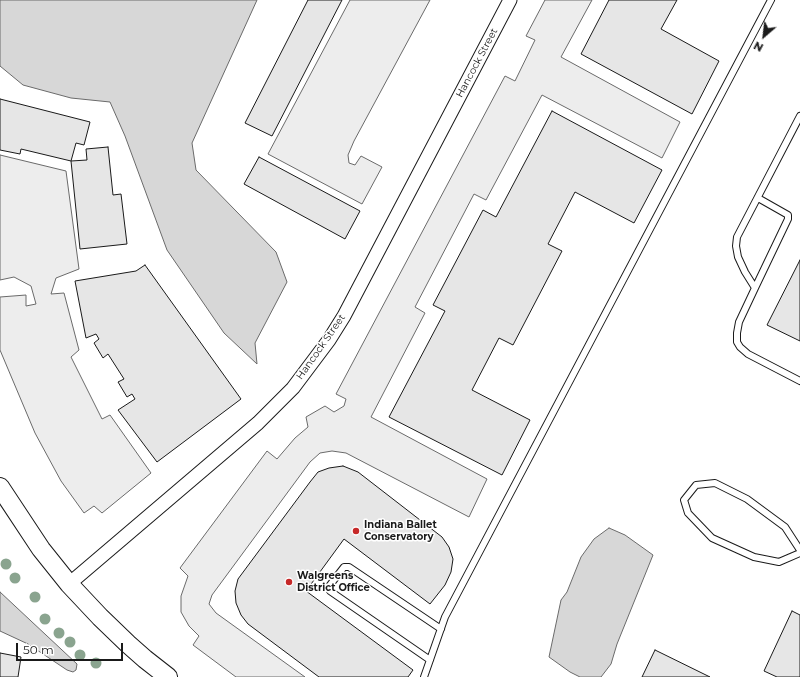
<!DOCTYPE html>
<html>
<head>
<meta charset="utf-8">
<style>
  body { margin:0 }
  #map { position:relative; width:800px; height:677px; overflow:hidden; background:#fff; font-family:Montserrat,sans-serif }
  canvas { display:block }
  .north { position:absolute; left:744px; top:16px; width:40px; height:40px; -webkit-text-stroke:3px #fff; paint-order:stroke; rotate:208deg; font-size:11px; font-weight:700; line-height:16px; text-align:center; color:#1a1a1a }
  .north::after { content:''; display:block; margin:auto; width:14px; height:18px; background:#1a1a1a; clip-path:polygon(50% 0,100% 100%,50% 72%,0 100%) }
  .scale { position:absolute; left:16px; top:643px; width:107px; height:18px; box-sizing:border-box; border:2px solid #1a1a1a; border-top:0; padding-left:5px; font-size:12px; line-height:14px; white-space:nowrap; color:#1a1a1a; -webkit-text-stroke:3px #fff; paint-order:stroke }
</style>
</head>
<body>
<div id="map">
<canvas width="800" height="677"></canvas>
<div class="north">N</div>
<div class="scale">50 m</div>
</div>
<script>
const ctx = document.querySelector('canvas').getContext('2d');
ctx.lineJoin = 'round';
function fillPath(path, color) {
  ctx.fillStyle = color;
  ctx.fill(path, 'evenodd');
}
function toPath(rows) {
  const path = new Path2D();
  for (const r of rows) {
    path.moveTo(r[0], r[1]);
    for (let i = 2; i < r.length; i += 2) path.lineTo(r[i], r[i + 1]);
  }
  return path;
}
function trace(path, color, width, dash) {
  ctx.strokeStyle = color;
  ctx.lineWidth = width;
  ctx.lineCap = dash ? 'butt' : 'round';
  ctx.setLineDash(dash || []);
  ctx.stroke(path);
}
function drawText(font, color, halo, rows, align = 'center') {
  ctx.font = font + ' Montserrat,sans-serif';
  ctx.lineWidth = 3;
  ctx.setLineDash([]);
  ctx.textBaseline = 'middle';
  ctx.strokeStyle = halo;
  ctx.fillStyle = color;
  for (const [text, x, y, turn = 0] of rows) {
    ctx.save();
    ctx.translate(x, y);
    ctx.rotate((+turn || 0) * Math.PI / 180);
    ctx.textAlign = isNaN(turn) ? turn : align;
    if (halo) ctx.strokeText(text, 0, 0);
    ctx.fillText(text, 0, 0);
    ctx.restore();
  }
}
const built = toPath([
  [350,0,430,0,354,141,348,155,349,163,355,165,361,156,382,167,362,204,268,154,350,0],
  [545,0,592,0,561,57,680,122,662,158,542,95,486,200,474,194,415,307,425,313,371,417,487,479,469,517,346,453,332,451,320,453,310,462,212,595,209,604,216,613,305,677,236,677,193,645,199,636,189,626,181,612,181,596,188,576,180,568,267,451,277,459,295,438,308,427,306,417,325,406,334,412,344,406,346,399,336,394,505,76,515,81,535,40,526,36,545,0],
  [0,155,66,171,79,269,56,278,51,294,64,293,79,350,71,357,102,419,110,415,151,473,102,513,94,506,84,513,61,481,35,433,0,350,0,297,26,295,26,306,36,304,31,286,14,277,0,280,0,155]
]);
fillPath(built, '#ededed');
trace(built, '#6a6a6a', 1);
const water = toPath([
  [0,0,257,0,192,143,196,170,276,252,287,282,255,343,257,364,224,333,167,250,125,136,110,102,71,98,23,85,0,66,0,0],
  [609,528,625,535,653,555,617,644,611,664,601,677,580,677,570,672,549,657,561,600,567,592,581,557,594,539,609,528],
  [0,592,77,664,76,670,73,672,67,670,28,644,0,631,0,592]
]);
fillPath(water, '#d7d7d7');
trace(water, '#6a6a6a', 1);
const building = toPath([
  [308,0,342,0,272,136,245,123,308,0],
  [609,0,677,0,661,29,719,61,692,114,581,54,609,0],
  [0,99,90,122,84,145,76,143,71,161,21,149,20,154,0,150,0,99],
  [552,111,662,170,634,223,575,192,548,244,562,251,513,345,499,338,472,390,530,420,502,475,389,417,445,311,433,305,483,210,496,217,552,111],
  [108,147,113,195,121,194,127,244,80,249,71,161,87,160,86,149,108,147],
  [259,157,360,211,345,239,244,184,259,157],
  [800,260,800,341,767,325,800,260],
  [145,265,241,399,157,462,118,410,135,399,132,394,127,397,118,382,124,379,108,354,103,358,94,343,99,339,96,334,86,338,75,281,136,271,145,265],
  [343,466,358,472,442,537,449,547,453,559,451,572,445,585,430,604,344,539,306,591,413,670,408,677,319,677,248,624,241,615,236,603,235,591,238,579,310,482,318,472,329,468,343,466],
  [792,611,800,615,800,677,777,677,764,671,792,611],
  [655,650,710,677,642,677,655,650],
  [0,653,21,657,18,677,0,677,0,653]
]);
fillPath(building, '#e6e6e6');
trace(building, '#1a1a1a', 1);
const lane = toPath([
  [800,116,737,237,736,246,738,257,745,272,755,288,739,322,737,333,737,342,740,347,748,354,800,381],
  [755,288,788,219,788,215,758,198],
  [800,550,785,527,747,499,715,483,696,485,684,500,688,513,712,538,754,557,779,562,800,553],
  [430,660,330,591,330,585,344,567,349,567,441,629],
  [424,677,445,617,771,0]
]);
const street = toPath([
  [69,584,258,423,293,388,329,340,344,316,510,0]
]);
const secondary = toPath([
  [0,487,41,549,69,584,100,617,128,644,145,659,168,677]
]);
trace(lane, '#1a1a1a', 8);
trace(street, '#1a1a1a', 15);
trace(secondary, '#1a1a1a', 20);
trace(lane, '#fff', 6);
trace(street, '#fff', 13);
trace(secondary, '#fff', 18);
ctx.fillStyle = '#8aa48f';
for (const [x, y] of [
  [6,564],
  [15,578],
  [35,597],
  [45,619],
  [59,633],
  [70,642],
  [80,655],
  [96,663]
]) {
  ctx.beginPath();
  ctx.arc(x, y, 5.5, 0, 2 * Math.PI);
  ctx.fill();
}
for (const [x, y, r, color] of [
  [356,531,4,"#c62828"],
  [289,582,4,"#c62828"]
]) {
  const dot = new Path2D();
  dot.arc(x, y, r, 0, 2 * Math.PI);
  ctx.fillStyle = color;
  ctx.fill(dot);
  trace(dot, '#fff', 1.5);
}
drawText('10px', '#1a1a1a', '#fff', [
  ["Hancock Street",477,63,-62],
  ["Hancock Street",321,347,-55]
]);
drawText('bold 10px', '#1a1a1a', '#fff', [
  ["Indiana Ballet",364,525],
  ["Conservatory",364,537],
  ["Walgreens",297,576],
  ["District Office",297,588]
], 'left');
</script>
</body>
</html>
